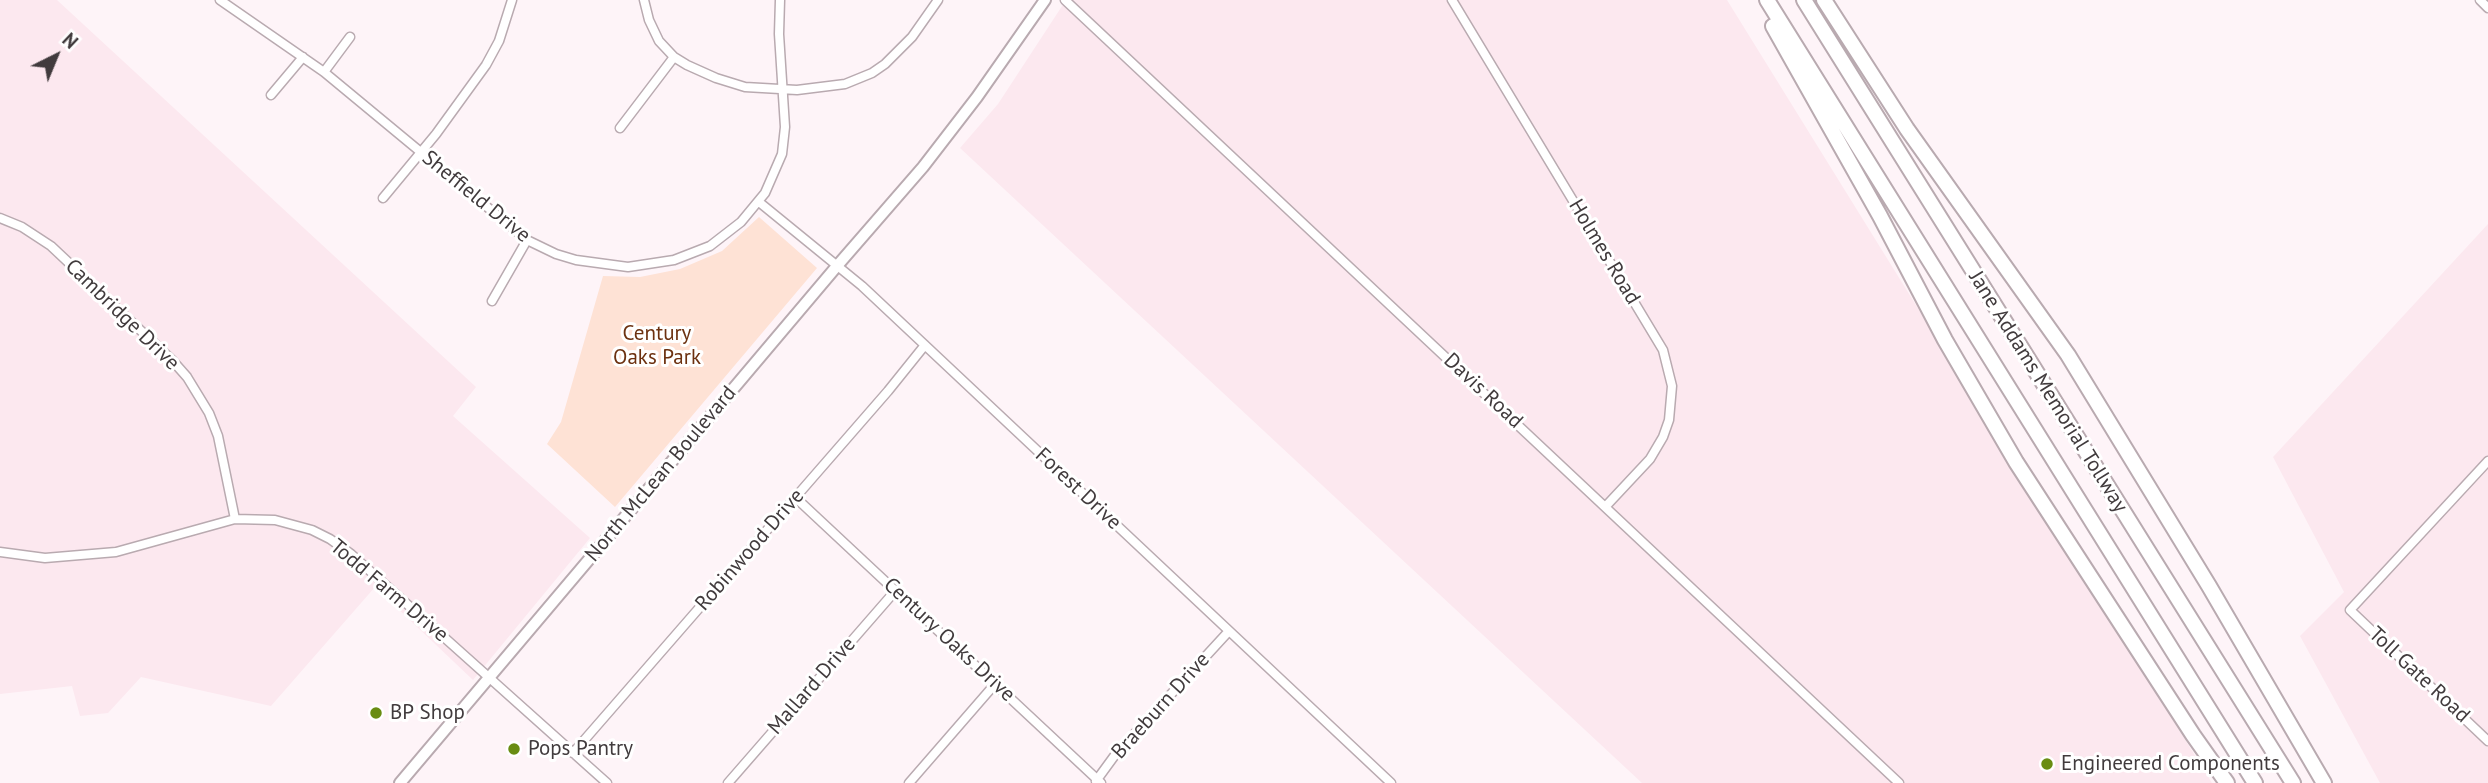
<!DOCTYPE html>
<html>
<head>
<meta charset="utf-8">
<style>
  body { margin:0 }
  #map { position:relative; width:2488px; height:783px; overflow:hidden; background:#fef4f8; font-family:"PT Sans",sans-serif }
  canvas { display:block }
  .north { position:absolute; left:21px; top:21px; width:70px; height:70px; -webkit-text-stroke:5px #fff; paint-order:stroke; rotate:43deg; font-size:19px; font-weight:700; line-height:28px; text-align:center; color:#413b3d }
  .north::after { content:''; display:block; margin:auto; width:24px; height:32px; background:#413b3d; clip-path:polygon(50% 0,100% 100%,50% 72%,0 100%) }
</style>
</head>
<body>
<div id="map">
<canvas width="2488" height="783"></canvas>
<div class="north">N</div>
</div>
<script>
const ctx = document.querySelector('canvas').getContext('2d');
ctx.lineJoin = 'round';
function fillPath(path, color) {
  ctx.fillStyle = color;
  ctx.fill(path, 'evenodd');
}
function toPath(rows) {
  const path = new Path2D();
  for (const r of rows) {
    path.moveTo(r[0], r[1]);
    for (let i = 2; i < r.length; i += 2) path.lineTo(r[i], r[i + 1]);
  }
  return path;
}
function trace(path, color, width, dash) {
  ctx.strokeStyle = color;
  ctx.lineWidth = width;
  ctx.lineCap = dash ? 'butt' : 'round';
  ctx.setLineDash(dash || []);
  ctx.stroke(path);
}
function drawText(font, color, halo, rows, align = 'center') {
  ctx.font = font + ' "PT Sans",sans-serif';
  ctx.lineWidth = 6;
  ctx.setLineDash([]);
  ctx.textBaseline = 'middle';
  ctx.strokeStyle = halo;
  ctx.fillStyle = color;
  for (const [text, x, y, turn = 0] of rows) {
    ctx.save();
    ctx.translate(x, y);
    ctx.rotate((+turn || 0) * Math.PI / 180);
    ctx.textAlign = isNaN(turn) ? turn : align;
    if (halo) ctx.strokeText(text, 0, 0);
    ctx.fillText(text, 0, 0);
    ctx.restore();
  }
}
fillPath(toPath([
  [0,0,57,0,476,387,453,416,590,538,473,680,375,587,271,706,141,677,108,713,80,716,72,686,0,694],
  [1066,0,1727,0,2212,783,1642,783,960,148,998,104],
  [2488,224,2488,783,2380,783,2300,636,2344,592,2273,457]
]), '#fce8ef');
fillPath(toPath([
  [759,217,817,268,615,507,547,444,561,422,603,276,640,277,680,269,722,251]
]), '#fee2d5');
const street = toPath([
  [220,0,324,72,527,240,556,254,576,260,628,267,674,260,710,246,741,222,765,193,782,154,785,127,779,34,780,0],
  [644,0,649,20,659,41,674,57,687,65,716,78,745,87,797,90,845,84,872,73,885,64,912,37,938,0],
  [1065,0,1899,783],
  [1452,0,1663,350,1672,386,1669,420,1663,437,1650,459,1606,506],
  [2480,0,2488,8],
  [324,72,350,37],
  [271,95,303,57],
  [620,128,674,57],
  [383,198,436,134,486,65,499,41,512,0],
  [759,202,862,286,1391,783],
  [0,218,22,227,51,246,172,360,187,377,209,413,218,436,235,519],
  [492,301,527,240],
  [2488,461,2350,610,2488,741],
  [796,498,1101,783],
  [0,552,45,558,116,552,235,519,275,520,312,530,330,539,351,554,607,783],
  [573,753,888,391,925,345],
  [1096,781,1115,755,1229,631],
  [728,783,896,590],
  [909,783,995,684]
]);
const secondary = toPath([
  [400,783,837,266,923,167,977,97,1045,0]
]);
const highway = toPath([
  [1767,0,2255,783],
  [1804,0,2293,783],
  [1824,0,1907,129,2068,355,2209,586,2324,783],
  [1773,26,1880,216,1945,340,2016,462,2193,735,2227,783]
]);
trace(street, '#b9aab0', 11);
trace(secondary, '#b9aab0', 14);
trace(highway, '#b9aab0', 18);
trace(street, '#fff', 8);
trace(secondary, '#fff', 10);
trace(highway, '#fff', 14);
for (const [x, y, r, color] of [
  [376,713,7,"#698c12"],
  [514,749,7,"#698c12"],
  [2047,764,7,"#698c12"]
]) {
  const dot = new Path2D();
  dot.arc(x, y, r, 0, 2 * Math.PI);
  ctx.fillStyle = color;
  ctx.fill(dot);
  trace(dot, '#fff', 2.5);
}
drawText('21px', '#413b3d', '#fff', [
  ["Sheffield Drive",476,197,39],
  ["Holmes Road",1604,252,59],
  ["Cambridge Drive",122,315,44],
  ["Davis Road",1483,391,43],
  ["Jane Addams Memorial Tollway",2048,392,58],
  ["North McLean Boulevard",661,474,-50],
  ["Forest Drive",1078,489,43],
  ["Robinwood Drive",750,550,-49],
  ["Todd Farm Drive",389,591,40],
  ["Century Oaks Drive",949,640,43],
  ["Toll Gate Road",2419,675,43],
  ["Mallard Drive",812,686,-49],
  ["Braeburn Drive",1161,706,-48]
]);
drawText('21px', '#6c3110', '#fff', [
  ["Century",657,334],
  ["Oaks Park",657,358]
]);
drawText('21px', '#413b3d', '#fff', [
  ["BP Shop",390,713],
  ["Pops Pantry",528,749],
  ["Engineered Components",2061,764]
], 'left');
</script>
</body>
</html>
